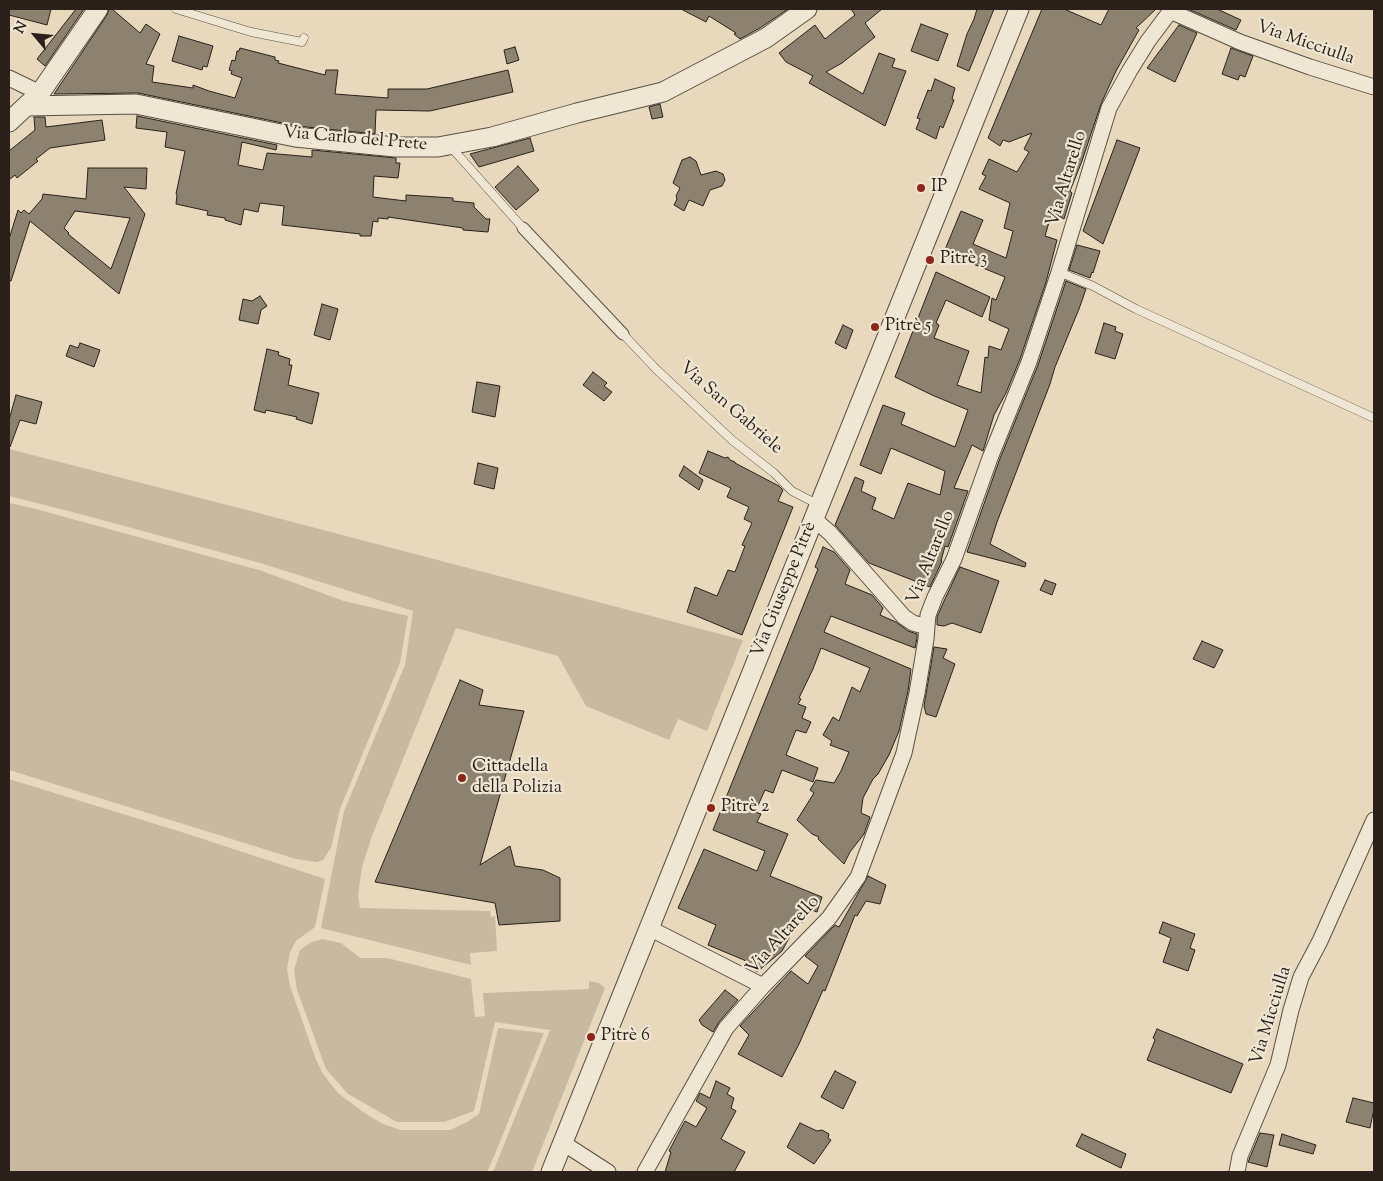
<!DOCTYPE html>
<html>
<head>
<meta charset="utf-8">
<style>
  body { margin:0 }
  #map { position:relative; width:1383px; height:1181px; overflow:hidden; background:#e8d9bd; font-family:"Sorts Mill Goudy",serif }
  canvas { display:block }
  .frame { position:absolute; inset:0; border:10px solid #2b211a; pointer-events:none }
  .north { position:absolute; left:10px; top:10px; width:50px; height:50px; -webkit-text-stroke:4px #f0e6d4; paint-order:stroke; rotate:298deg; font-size:14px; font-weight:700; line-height:20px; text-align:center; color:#2b211a }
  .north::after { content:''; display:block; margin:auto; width:18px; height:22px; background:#2b211a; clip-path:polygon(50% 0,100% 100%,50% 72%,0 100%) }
</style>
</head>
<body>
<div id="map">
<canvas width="1383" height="1181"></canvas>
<div class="frame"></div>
<div class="north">N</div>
</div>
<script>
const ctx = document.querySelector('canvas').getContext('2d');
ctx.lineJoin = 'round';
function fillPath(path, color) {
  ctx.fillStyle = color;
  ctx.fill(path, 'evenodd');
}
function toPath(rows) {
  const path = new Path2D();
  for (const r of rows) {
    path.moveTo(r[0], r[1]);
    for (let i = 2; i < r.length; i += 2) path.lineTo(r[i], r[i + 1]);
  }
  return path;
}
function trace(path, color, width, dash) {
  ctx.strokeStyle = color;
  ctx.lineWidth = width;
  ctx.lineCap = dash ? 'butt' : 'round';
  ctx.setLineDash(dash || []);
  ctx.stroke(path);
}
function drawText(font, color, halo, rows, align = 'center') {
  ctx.font = font + ' "Sorts Mill Goudy",serif';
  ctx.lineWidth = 4.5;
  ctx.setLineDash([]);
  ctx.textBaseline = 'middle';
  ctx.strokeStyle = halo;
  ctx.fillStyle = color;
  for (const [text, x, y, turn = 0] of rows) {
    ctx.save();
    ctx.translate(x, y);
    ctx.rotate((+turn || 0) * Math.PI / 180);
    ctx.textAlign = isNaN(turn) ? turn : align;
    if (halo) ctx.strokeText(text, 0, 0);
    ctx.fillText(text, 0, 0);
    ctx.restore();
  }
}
fillPath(toPath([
  [9,449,243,509,743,640,707,731,678,719,669,740,586,706,558,656,456,628,372,836,362,867,358,896,360,908,490,911,491,917,495,916,497,951,470,953,471,965,321,928,344,811,405,665,413,611,260,563,80,514,9,496],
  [9,503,32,508,259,570,344,601,408,616,400,663,340,809,331,848,323,860,316,862,296,859,9,770],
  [9,779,188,834,325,879,315,927,296,941,290,952,287,969,290,986,315,1057,323,1074,338,1093,363,1112,383,1124,401,1130,450,1130,467,1122,479,1114,498,1028,544,1033,495,1154,487,1172,9,1172],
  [322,939,341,943,360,958,387,958,471,979,475,1017,485,1016,483,993,589,989,589,981,599,983,605,988,532,1172,493,1172,550,1030,495,1022,474,1111,444,1122,397,1122,348,1094,326,1069,297,990,294,970,300,950,310,943]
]), '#c8baa1');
const building = toPath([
  [9,9,51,9,47,25,9,15,9,9],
  [76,9,84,9,45,66,37,59,76,9],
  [109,9,112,9,140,33,146,24,160,34,146,64,154,66,152,82,193,88,193,85,209,91,235,98,242,78,231,74,232,71,229,70,232,60,235,61,237,51,239,51,240,48,275,57,275,60,279,61,278,63,325,75,326,70,338,70,335,94,388,98,388,89,427,89,508,70,513,92,430,111,376,110,375,134,297,126,138,93,54,94,107,15,109,9],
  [681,9,788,9,760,28,740,39,734,34,736,33,709,16,706,22,681,9],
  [851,9,882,9,865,23,875,37,842,63,826,72,863,94,879,53,895,59,892,67,906,71,885,126,809,83,813,76,786,62,779,53,815,25,825,39,855,15,851,9],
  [977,9,994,9,969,71,957,66,967,34,974,19,977,9],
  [1042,9,1064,9,1101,25,1109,9,1156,9,1136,28,1139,30,1116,71,1101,104,1082,161,1070,191,1072,193,1064,219,1052,212,1045,236,1057,240,1046,282,1020,359,1006,393,994,415,983,451,972,445,954,488,968,491,948,547,945,546,941,561,942,561,930,587,869,563,835,525,855,477,864,481,861,491,876,498,872,509,894,519,908,483,940,495,945,471,891,448,881,474,860,465,883,405,905,413,901,424,955,447,968,410,932,395,895,377,936,272,990,297,982,317,946,300,936,323,939,325,934,338,969,351,957,385,981,393,985,357,988,358,989,346,1001,350,1009,329,989,320,992,298,996,300,1005,277,944,252,961,211,983,220,973,244,1006,258,1013,231,1004,228,1010,203,979,189,986,176,982,174,989,159,1017,172,1029,152,1024,149,1032,133,1009,142,1003,140,1000,146,988,138,1042,9],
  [1188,9,1217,9,1241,20,1236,30,1188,9],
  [921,24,948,34,938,61,911,51,921,24],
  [1179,25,1197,33,1175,82,1147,68,1179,25],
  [179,36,213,46,207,67,203,66,202,70,172,61,179,36],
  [515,47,519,60,507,64,504,50,515,47],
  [1231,48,1253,56,1245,77,1240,75,1238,80,1222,74,1231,48],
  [935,79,955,88,952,99,954,100,943,128,940,126,936,139,916,129,920,119,917,118,928,90,931,91,935,79],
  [660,104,663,117,652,119,649,107,660,104],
  [137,116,277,145,276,150,242,142,238,165,263,170,267,153,312,157,312,150,396,158,396,163,400,163,398,178,374,176,373,197,406,201,406,195,453,198,453,201,474,203,474,207,486,219,490,219,488,232,463,230,463,228,388,217,388,219,378,218,378,222,373,221,371,236,360,236,360,234,282,225,284,206,260,203,258,212,244,209,241,225,225,220,225,218,207,215,208,211,176,204,177,195,176,194,185,151,165,147,167,132,136,128,137,116],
  [34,117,45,117,46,127,102,120,105,140,50,148,36,159,38,161,17,178,15,175,9,180,9,151,35,130,34,117],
  [530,138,534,151,479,167,470,154,530,138],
  [1117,140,1140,148,1103,244,1083,231,1117,140],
  [690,157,696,161,701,175,716,171,723,174,725,180,722,186,710,190,703,206,689,200,684,211,674,205,677,199,676,196,680,188,673,183,682,160,690,157],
  [518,166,539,190,516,210,495,187,518,166],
  [88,168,147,168,146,189,124,187,145,214,119,294,30,221,11,281,9,281,9,239,18,210,21,213,24,210,29,214,42,199,43,194,86,199,88,168],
  [75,211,130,218,111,269,68,234,69,233,64,228,75,211],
  [1077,245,1100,251,1093,273,1092,272,1090,278,1069,270,1077,245],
  [1066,281,1086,289,1079,309,1055,367,1050,384,997,522,990,544,1026,563,1025,567,967,552,999,461,1038,365,1066,281],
  [260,296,267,306,261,310,258,324,239,320,243,299,252,301,260,296],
  [322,304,338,309,330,340,314,335,322,304],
  [1104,323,1116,327,1115,331,1123,334,1115,359,1095,353,1104,323],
  [843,325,853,330,846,349,835,343,843,325],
  [80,343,100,350,94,367,66,356,70,345,78,348,80,343],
  [267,349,279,352,278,355,290,359,289,365,292,365,288,385,319,393,312,424,296,419,297,417,266,410,265,413,254,410,267,349],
  [593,372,607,383,604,386,612,392,604,401,583,385,593,372],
  [477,382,500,386,495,417,472,412,477,382],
  [16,395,42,402,36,424,20,420,10,447,9,447,9,420,16,395],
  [708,451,725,458,728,457,730,460,735,462,735,463,779,486,783,490,778,501,793,507,742,635,687,612,695,587,717,596,728,570,735,572,745,546,742,545,752,523,744,519,749,507,727,497,731,488,699,473,708,451],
  [478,463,498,468,494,489,474,484,478,463],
  [684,466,703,480,699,490,679,476,684,466],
  [823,547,834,552,850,570,845,584,872,595,883,608,880,615,896,622,908,631,917,634,917,638,915,648,831,616,824,632,911,669,908,691,899,731,889,755,878,774,873,779,863,798,861,813,870,817,864,834,850,852,844,864,818,839,819,837,812,834,797,820,814,793,810,790,816,780,834,783,841,771,849,752,830,745,832,741,823,735,833,717,839,721,852,687,860,692,870,668,821,648,813,669,799,698,801,699,798,704,806,707,802,718,811,722,806,733,796,730,786,755,818,768,813,782,782,770,773,793,765,790,755,812,761,814,757,822,788,834,770,876,822,897,817,912,809,909,805,920,794,929,782,951,757,972,744,960,708,945,716,925,678,908,704,849,757,871,765,851,713,830,818,569,815,567,823,547],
  [960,567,999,581,981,633,952,623,944,626,937,625,937,617,944,601,960,567],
  [1045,580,1056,584,1052,595,1040,590,1045,580],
  [1202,641,1223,650,1214,668,1193,659,1202,641],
  [934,647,947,649,943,658,955,664,936,717,926,714,924,706,934,647],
  [460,680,483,690,479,705,524,711,480,865,510,846,515,866,543,870,560,878,560,921,499,925,495,903,375,882,460,680],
  [868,876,886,885,880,904,866,901,857,916,855,915,825,991,823,990,799,1044,782,1077,738,1054,749,1035,740,1026,791,971,808,984,818,966,805,956,835,925,839,927,868,876],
  [1163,922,1195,934,1190,948,1195,950,1188,971,1163,962,1171,938,1159,933,1163,922],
  [725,990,738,1000,719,1022,713,1032,702,1025,699,1020,725,990],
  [1157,1029,1243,1064,1231,1093,1147,1060,1155,1040,1153,1038,1157,1029],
  [835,1071,856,1082,843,1109,821,1097,835,1071],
  [716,1081,730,1088,727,1094,734,1098,731,1108,736,1111,721,1139,745,1152,734,1172,665,1172,671,1152,669,1151,680,1130,685,1121,696,1127,707,1108,696,1101,700,1093,710,1098,716,1081],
  [1353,1098,1374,1103,1374,1109,1370,1128,1346,1122,1353,1098],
  [800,1123,817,1131,822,1130,829,1134,828,1138,831,1140,814,1164,787,1147,800,1123],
  [1260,1133,1274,1135,1267,1167,1248,1162,1260,1133],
  [1082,1134,1126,1154,1121,1168,1076,1146,1082,1134],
  [1282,1134,1316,1145,1313,1154,1279,1145,1282,1134]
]);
fillPath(building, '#8d816f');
trace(building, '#2b211a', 1);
const service = toPath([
  [176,9,251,32,302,42,304,38],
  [450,146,523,228],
  [1059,272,1093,286,1136,309,1374,418],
  [623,334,656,369,732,440,774,473,792,491,819,505]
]);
const pedestrian = toPath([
  [523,228,623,334]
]);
const minor = toPath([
  [1170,11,1240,42,1310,67,1374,87],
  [9,78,40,93],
  [814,519,830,533,904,617,913,623,927,627],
  [649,928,763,986],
  [563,1143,608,1172],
  [645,1172,726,1028,763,986,829,918,858,877,904,753,917,693,926,639,928,615,935,597,954,559,990,458,1029,362,1059,272,1109,108,1130,70,1148,41,1172,9],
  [1237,1172,1240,1156,1278,1065,1291,1010,1301,977,1320,941,1374,820]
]);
const tertiary = toPath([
  [26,106,136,104,295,137,395,147,438,147,492,137,577,113,663,92,766,38,807,9],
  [9,122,40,93,98,9],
  [551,1172,1019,9]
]);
trace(service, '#5a4f43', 9);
trace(pedestrian, '#5a4f43', 13);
trace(minor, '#5a4f43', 17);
trace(tertiary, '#5a4f43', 21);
trace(service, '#f0e6d4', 8);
trace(pedestrian, '#f0e6d4', 11);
trace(minor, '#f0e6d4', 15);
trace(tertiary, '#f0e6d4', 19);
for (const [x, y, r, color] of [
  [921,188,5,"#8f2418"],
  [930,260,5,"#8f2418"],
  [875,327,5,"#8f2418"],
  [462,778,5,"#8f2418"],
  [711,808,5,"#8f2418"],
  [591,1037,5,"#8f2418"]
]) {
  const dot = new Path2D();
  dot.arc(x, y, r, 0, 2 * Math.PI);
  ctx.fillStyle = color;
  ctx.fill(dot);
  trace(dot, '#f0e6d4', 2);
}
drawText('18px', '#2b211a', '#f0e6d4', [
  ["Via Micciulla",1305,44,19],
  ["Via Carlo del Prete",355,140,5],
  ["Via Altarello",1068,179,-73],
  ["Via San Gabriele",730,409,41],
  ["Via Altarello",932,558,-68],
  ["Via Giuseppe Pitrè",785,590,-68],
  ["Via Altarello",784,936,-48],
  ["Via Micciulla",1272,1016,-73]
]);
drawText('18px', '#2b211a', '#f0e6d4', [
  ["IP",931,188],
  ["Pitrè 3",940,260],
  ["Pitrè 5",885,327],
  ["Cittadella",472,768],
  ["della Polizia",472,789],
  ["Pitrè 2",721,808],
  ["Pitrè 6",601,1037]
], 'left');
</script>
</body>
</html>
